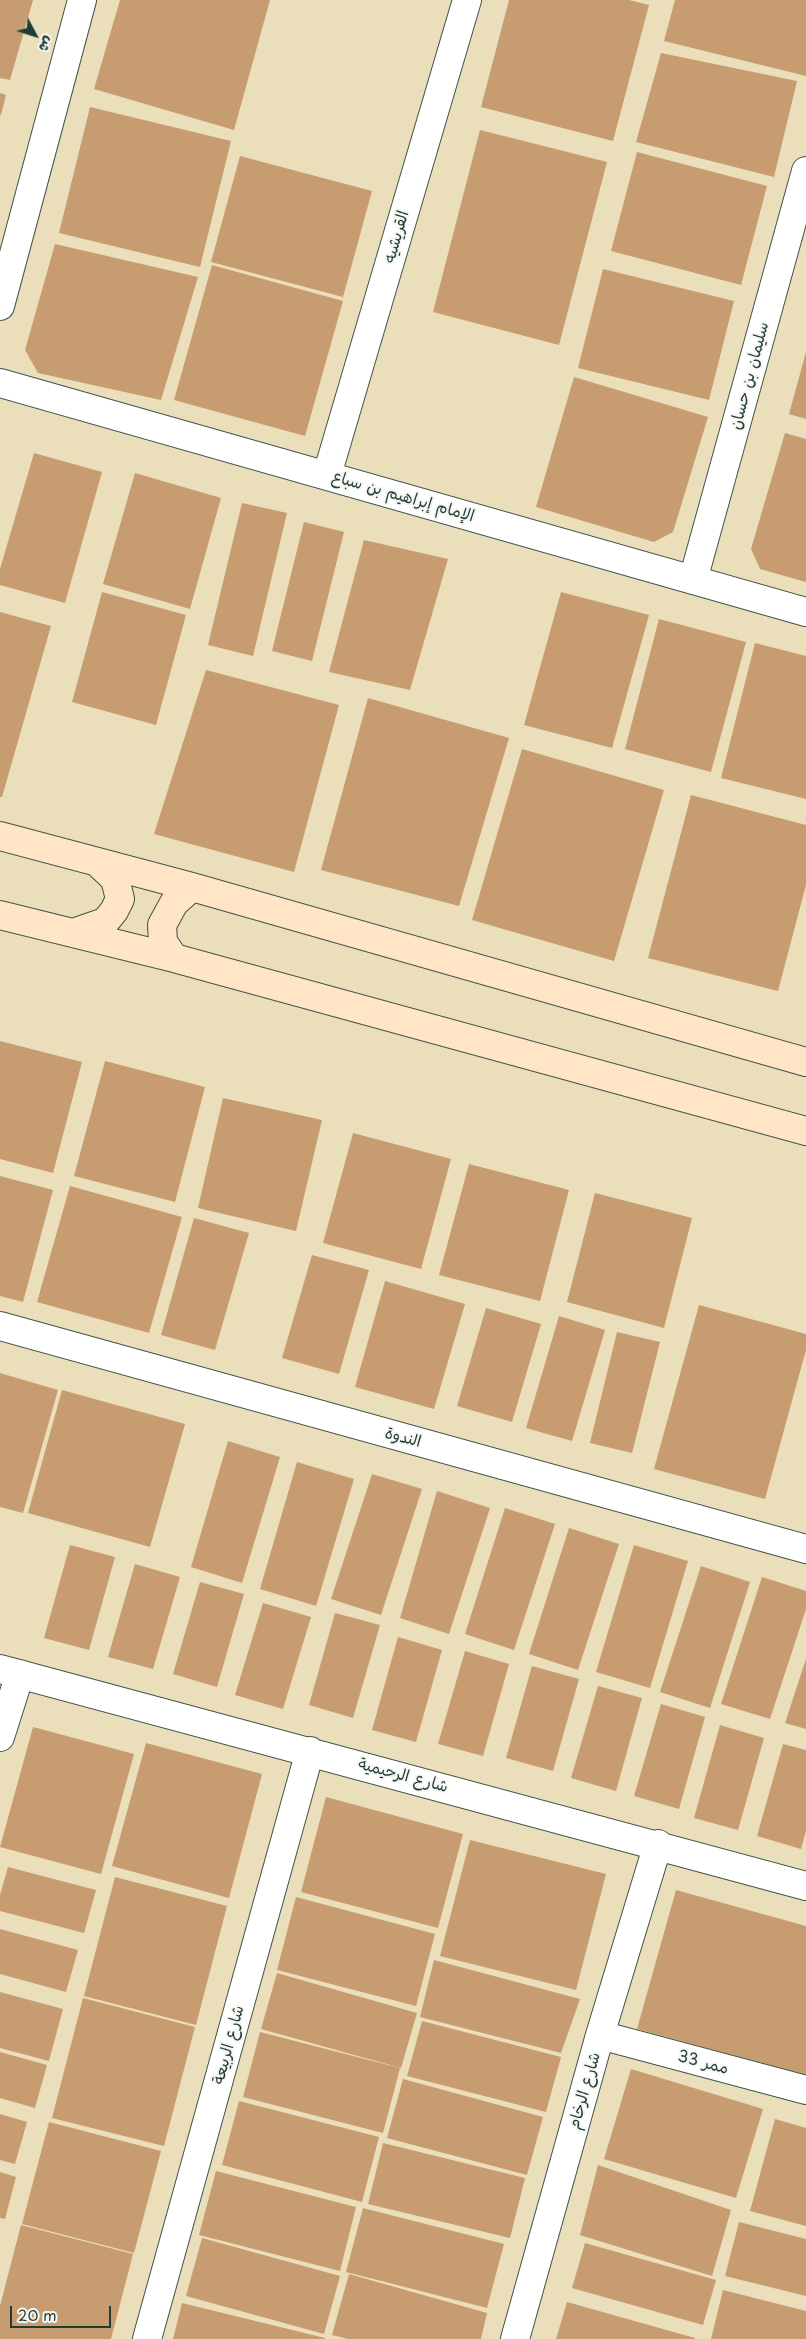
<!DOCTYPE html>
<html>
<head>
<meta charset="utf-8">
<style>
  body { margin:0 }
  #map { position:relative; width:806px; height:2339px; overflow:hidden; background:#ebdebb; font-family:"Playpen Sans","Playpen Sans Arabic",sans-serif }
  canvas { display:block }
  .north { position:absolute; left:10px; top:10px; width:50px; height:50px; -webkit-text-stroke:4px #f6f6f2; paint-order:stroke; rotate:130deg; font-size:14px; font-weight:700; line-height:20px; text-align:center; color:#1f3d34 }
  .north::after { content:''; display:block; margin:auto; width:18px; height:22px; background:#1f3d34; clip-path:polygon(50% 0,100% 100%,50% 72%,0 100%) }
  .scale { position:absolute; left:10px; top:2306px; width:101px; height:22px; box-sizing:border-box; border:2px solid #1f3d34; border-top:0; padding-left:6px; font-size:15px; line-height:18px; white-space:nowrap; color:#1f3d34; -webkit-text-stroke:4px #f6f6f2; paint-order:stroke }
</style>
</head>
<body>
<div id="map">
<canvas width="806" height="2339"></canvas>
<div class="north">ش</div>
<div class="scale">20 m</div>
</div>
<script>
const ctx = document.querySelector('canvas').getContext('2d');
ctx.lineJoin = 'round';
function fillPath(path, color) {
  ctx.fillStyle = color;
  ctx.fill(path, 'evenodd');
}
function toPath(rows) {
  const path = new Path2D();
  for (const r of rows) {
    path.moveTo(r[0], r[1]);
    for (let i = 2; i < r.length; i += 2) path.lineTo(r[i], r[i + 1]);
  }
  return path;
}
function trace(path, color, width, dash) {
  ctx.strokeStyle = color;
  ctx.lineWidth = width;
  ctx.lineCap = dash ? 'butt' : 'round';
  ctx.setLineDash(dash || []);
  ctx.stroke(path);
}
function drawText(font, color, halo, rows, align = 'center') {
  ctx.font = font + ' "Playpen Sans","Playpen Sans Arabic",sans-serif';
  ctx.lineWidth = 4;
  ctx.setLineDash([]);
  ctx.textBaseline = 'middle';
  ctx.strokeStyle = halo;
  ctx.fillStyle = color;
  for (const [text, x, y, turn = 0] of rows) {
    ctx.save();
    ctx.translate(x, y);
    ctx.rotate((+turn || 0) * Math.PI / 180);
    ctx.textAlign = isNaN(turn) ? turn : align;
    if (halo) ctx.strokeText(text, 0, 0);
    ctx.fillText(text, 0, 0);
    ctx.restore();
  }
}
fillPath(toPath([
  [0,0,33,0,10,80,0,78],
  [120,0,270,0,234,130,94,89],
  [509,0,629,0,649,5,613,141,481,107],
  [675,0,806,0,806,76,664,41],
  [661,53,797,81,774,177,636,142],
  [0,93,6,95,1,115,0,115],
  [90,107,231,141,200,267,59,233],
  [480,130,607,162,559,345,433,312],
  [637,152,767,186,741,285,611,251],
  [240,156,372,191,343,297,211,262],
  [55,244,198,277,161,400,38,373,25,350],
  [212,265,343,301,305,436,174,400],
  [603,269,734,301,709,400,578,368],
  [806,352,806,419,789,414],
  [574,377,708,417,673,532,654,542,536,507],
  [785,433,806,439,806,582,760,569,751,549],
  [34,453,102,472,65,603,0,585,0,569],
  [135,473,221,498,190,609,103,584],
  [242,503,287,513,253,656,208,645],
  [304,522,344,532,312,661,272,651],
  [364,540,448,559,410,690,329,672],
  [102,592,186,615,156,725,72,702],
  [561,592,649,615,612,748,524,725],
  [0,612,51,626,2,797,0,797],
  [659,619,746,642,711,772,625,749],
  [755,643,806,656,806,799,721,778],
  [206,670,339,705,294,872,154,834],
  [368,698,509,738,459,906,321,870],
  [522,749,664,790,614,961,472,920],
  [691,795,806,825,806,885,778,991,648,958],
  [0,1041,82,1062,53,1173,0,1159],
  [105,1061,205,1087,175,1202,74,1176],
  [223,1098,322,1120,296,1231,198,1208],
  [353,1133,451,1159,421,1269,323,1243],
  [469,1164,569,1190,540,1301,439,1275],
  [0,1176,53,1190,23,1302,0,1296],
  [70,1186,182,1217,149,1333,37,1302],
  [595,1193,692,1218,664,1328,567,1302],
  [194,1218,249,1233,215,1350,161,1335],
  [312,1255,369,1270,339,1374,282,1358],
  [385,1281,465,1304,434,1409,355,1387],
  [699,1305,806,1334,806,1350,765,1499,654,1469],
  [486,1308,541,1324,512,1422,457,1406],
  [559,1316,605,1330,572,1441,526,1428],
  [617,1332,660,1342,632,1453,590,1443],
  [0,1373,58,1390,23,1513,0,1507],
  [62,1390,185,1424,150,1547,28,1513],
  [228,1441,280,1457,242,1583,191,1567],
  [297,1462,354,1479,316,1606,260,1589],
  [372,1474,422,1489,381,1615,331,1599],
  [437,1491,490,1508,449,1634,400,1618],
  [505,1508,555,1524,514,1650,465,1634],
  [569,1528,619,1544,578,1670,529,1654],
  [70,1545,115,1557,89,1650,44,1638],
  [634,1545,688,1561,650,1688,596,1672],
  [135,1564,180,1577,153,1669,108,1657],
  [701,1566,750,1582,710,1708,660,1692],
  [762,1577,806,1591,806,1609,770,1719,721,1704],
  [200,1582,244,1594,217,1687,173,1674],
  [263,1603,311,1617,283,1709,235,1695],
  [335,1613,380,1625,353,1718,309,1705],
  [398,1637,442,1650,416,1742,372,1730],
  [465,1651,509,1664,483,1756,438,1744],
  [806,1659,806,1729,785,1723],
  [532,1666,579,1679,553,1771,506,1758],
  [598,1686,642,1698,616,1791,571,1778],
  [661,1704,705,1717,679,1809,634,1796],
  [720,1725,764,1738,738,1830,694,1818],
  [33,1727,134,1754,101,1874,0,1847],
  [146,1743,262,1774,229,1898,112,1866],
  [783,1744,806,1750,806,1831,801,1849,757,1836],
  [326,1797,463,1834,438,1928,301,1892],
  [470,1840,606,1874,576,1990,440,1956],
  [8,1867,96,1890,84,1933,0,1911,0,1895],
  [115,1877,227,1906,196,2025,84,1996],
  [676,1890,806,1926,806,2075,637,2029],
  [296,1897,435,1934,416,2006,277,1970],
  [0,1929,78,1950,66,1992,0,1974],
  [434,1960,580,1999,561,2053,420,2017],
  [277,1973,417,2013,401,2068,261,2029],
  [0,1992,63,2009,49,2061,0,2048],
  [83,1998,195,2027,164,2146,52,2118],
  [422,2021,561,2057,546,2112,407,2076],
  [260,2032,400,2068,383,2133,243,2097],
  [0,2052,47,2065,35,2108,0,2098],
  [631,2069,763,2109,736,2198,604,2159],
  [403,2079,543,2117,527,2175,387,2138],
  [239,2101,379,2137,362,2202,222,2165],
  [0,2114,27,2122,15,2164,0,2160],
  [775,2119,806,2128,806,2226,750,2211],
  [49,2122,161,2151,134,2253,22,2224],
  [383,2143,525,2178,510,2238,368,2204],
  [598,2165,731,2210,712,2276,580,2235],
  [216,2171,356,2207,340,2271,199,2235],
  [0,2172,16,2177,5,2219,0,2218],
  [363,2208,504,2244,487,2308,346,2272],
  [739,2222,806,2239,806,2296,725,2276],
  [21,2225,133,2254,111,2339,0,2339,0,2306],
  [202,2238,340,2276,324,2334,186,2296],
  [585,2243,716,2280,703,2325,572,2288],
  [349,2274,487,2313,481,2339,348,2339,332,2335],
  [723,2290,806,2311,806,2339,711,2339],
  [567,2302,695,2338,695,2339,556,2339],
  [182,2303,325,2338,325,2339,173,2339]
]), '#c79c70');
const street = toPath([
  [0,306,82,0],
  [0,383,806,612],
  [327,475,467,0],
  [693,580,806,171],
  [0,1326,806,1549],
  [0,1669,806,1886],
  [0,1737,20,1674],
  [600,2035,806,2090],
  [147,2339,310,1751],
  [515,2339,600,2035,658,1844]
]);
const secondary = toPath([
  [0,836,192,887,806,1062],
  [0,915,174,958,806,1131],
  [73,933,105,922,114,911,120,899,115,879,97,862],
  [174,958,163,942,162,925,174,903,192,887]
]);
trace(street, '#3e5548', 30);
trace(secondary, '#3e5548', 30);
trace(street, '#fff', 28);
trace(secondary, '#ffe4c6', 28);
drawText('16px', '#1f3d34', '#f6f6f2', [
  ["القريشيه",397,237,-74],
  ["سليمان بن حسان",750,376,-75],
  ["الإمام إبراهيم بن سباع",403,497,16],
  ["الندوة",403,1438,15],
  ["شارع الرحيمية",403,1776,15],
  ["شارع الربيعة",229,2045,-75],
  ["ممر 33",703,2063,15],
  ["شارع الرخام",585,2091,-74]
]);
</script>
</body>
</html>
